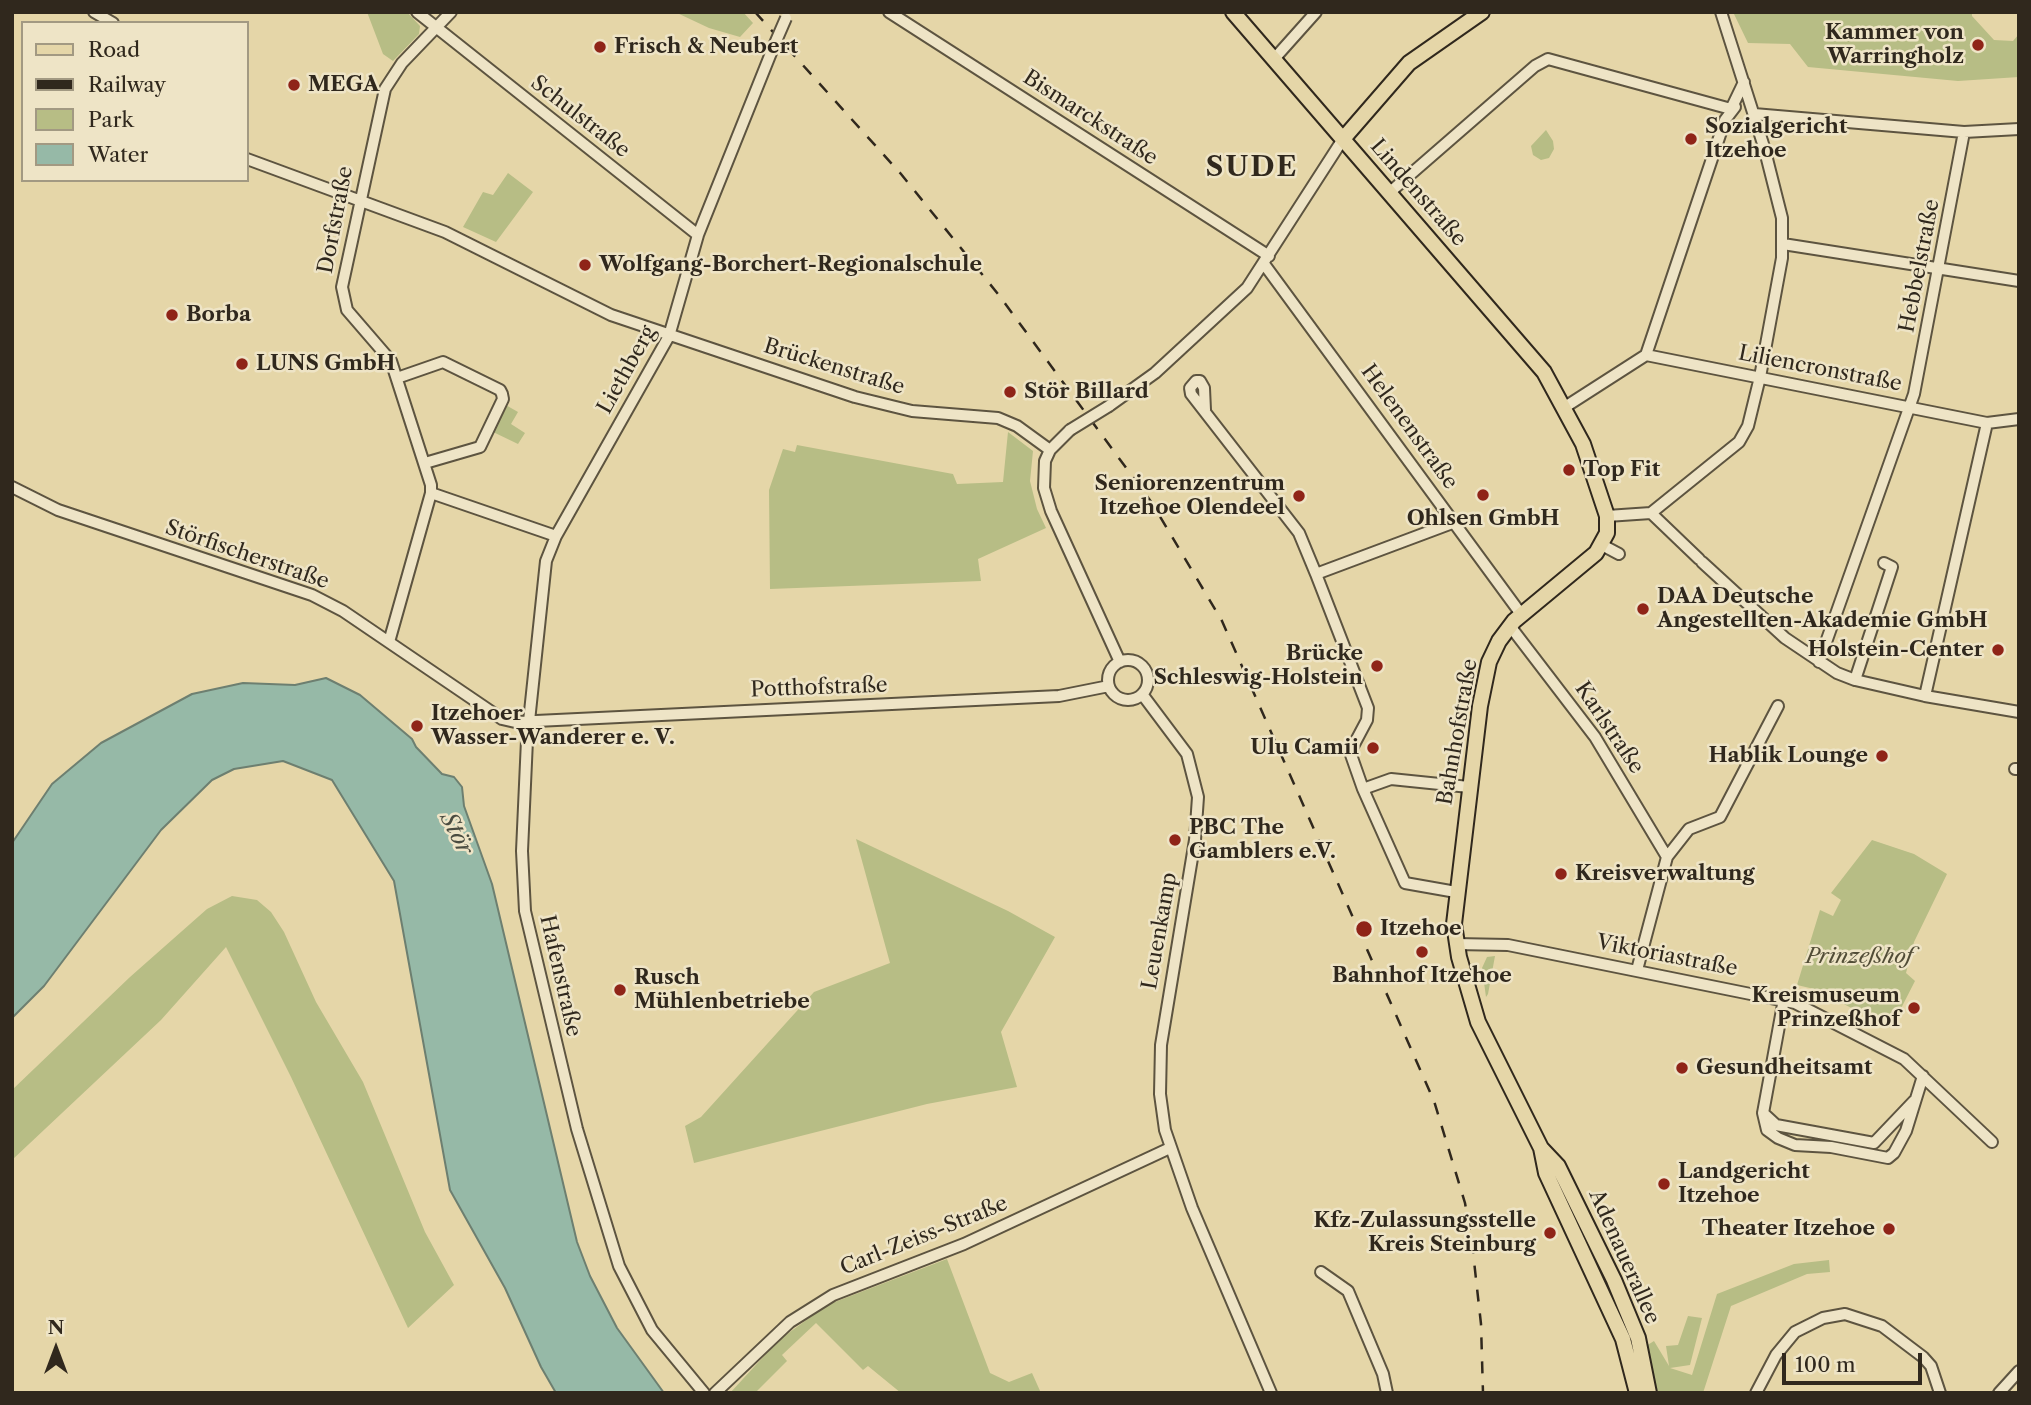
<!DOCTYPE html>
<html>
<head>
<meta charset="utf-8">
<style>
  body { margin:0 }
  #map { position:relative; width:2031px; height:1405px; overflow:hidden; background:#e5d6a8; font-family:"Libre Caslon Text",serif }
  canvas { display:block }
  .frame { position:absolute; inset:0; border:14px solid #30281d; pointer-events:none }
  .legend { position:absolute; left:21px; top:21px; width:228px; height:161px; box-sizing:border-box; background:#eee4c6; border:2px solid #a29982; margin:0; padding:9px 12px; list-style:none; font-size:21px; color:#30281d }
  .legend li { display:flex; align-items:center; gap:14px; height:35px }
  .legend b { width:35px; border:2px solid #a29982 }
  .north { position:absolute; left:21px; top:1314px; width:70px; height:70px; -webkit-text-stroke:5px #eee4c6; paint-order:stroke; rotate:0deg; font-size:19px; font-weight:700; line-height:28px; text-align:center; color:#30281d }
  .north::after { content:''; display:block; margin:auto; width:24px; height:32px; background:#30281d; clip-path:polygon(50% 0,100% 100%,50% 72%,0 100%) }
  .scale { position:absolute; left:1782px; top:1353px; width:140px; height:32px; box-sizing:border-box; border:4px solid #30281d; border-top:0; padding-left:9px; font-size:21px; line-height:24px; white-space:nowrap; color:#30281d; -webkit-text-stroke:5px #eee4c6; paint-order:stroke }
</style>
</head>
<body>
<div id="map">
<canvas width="2031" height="1405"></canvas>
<div class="frame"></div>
<ul class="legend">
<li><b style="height:9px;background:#e5d6a8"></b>Road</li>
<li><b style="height:9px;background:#30281d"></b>Railway</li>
<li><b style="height:19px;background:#b7bd85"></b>Park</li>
<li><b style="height:19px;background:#96b9a7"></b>Water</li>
</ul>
<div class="north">N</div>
<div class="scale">100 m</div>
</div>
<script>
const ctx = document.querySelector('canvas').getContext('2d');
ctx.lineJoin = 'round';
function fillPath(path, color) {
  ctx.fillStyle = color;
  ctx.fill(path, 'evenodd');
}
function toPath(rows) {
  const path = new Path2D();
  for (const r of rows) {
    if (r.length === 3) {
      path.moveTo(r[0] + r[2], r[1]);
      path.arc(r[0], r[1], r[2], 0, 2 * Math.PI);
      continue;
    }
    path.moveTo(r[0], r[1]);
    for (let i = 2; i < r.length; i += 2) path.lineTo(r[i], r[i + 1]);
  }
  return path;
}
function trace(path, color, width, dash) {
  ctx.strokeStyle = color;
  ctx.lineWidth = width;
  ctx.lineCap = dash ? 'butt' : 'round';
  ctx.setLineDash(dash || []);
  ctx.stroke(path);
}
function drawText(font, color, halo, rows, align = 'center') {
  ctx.font = font + ' "Libre Caslon Text",serif';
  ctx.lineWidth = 5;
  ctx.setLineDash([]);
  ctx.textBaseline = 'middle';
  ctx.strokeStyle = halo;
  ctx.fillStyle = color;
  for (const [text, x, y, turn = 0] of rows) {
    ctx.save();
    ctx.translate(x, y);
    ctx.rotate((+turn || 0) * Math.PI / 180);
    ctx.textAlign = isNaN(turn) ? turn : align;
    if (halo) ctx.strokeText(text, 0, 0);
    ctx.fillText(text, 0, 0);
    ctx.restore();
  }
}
fillPath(toPath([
  [367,12,407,12,420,26,419,34,393,61,383,54],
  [675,12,743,12,753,23,740,37,709,28],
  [1733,12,1972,12,1972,16,1994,40,2013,41,2019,34,2019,77,1958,81,1808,67,1790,44,1748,43],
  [1546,130,1553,141,1554,149,1549,158,1541,160,1533,155,1531,146],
  [508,173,533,192,496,242,463,227,483,192,493,195],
  [504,404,518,412,511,424,525,433,518,444,491,431],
  [1008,432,1033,451,1030,481,1037,509,1046,528,978,559,981,581,770,589,769,490,783,449,795,452,797,445,953,474,957,484,1003,482],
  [856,839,1008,911,1055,937,1001,1032,1017,1087,927,1104,694,1163,685,1126,701,1117,814,992,890,963],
  [1872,840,1914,854,1947,874,1914,942,1906,973,1915,981,1891,1028,1814,989,1797,985,1820,910,1833,916,1841,900,1831,893],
  [232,896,257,900,271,912,284,932,316,1002,363,1082,425,1232,454,1285,408,1328,291,1077,226,947,161,1020,12,1160,12,1090,130,977,207,909],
  [1495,956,1488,994,1486,997,1482,968,1487,957],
  [947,1259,990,1373,1009,1382,1032,1373,1041,1393,901,1393,868,1366,863,1370,816,1323,782,1355,787,1361,755,1393,730,1393,779,1340,827,1305],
  [1829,1260,1830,1272,1807,1274,1731,1306,1703,1393,1658,1393,1646,1346,1654,1341,1669,1366,1666,1346,1678,1345,1688,1316,1702,1318,1690,1365,1670,1368,1692,1375,1717,1294,1794,1264]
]), '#b7bd85');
const water = toPath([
  [326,678,360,695,412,739,416,747,442,774,454,777,462,787,464,806,492,884,577,1242,590,1276,617,1328,664,1393,556,1393,541,1367,505,1288,450,1190,394,881,332,780,283,761,234,769,212,780,161,830,44,986,12,1018,12,843,52,784,101,743,192,694,243,683,295,685,326,678]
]);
fillPath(water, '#96b9a7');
trace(water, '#6d7f70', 2);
const minor = toPath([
  [94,12,113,23],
  [417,12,698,235],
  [889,12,1269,256],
  [1274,59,1316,12],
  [1754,114,1964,132,2019,129],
  [247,159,445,232,611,315,855,397,912,411,998,418,1017,426,1050,450],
  [1389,193,1535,66,1548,59,1731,109,1744,82],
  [1783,244,2019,281],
  [1264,264,1521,614],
  [1646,355,1987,423,2019,419],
  [397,378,443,362,500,390,502,394,503,399,480,447,425,463],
  [1109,406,1155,373,1247,288,1343,139],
  [1565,407,1646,355,1725,120,1735,107],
  [1205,410,1204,388,1200,381,1196,381,1190,388,1191,394,1299,533,1316,574],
  [1070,430,1050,450,1045,461,1044,488,1051,511,1120,662],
  [12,487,58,510,312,595,343,611,502,719,515,722,1059,696,1109,686],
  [431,493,556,536,669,336,698,235,773,48],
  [1651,513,1699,559],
  [1607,516,1651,513,1739,442,1748,426,1760,377,1782,258,1782,218,1764,147,1721,12],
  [556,536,546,561,527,740,522,851,525,911,577,1129,619,1266,652,1330,704,1393],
  [1602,545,1619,554],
  [1702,562,1785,638,1837,673,1855,680,1925,696,2019,712],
  [1510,626,1595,737,1667,857],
  [389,642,431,493,431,485,391,361,347,310,342,287,385,89,402,63,451,12],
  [1128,680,20],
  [1819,662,1914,394,1964,132],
  [1855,680,1892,567,1884,563],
  [1142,694,1187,754,1198,797,1195,840,1161,1045,1160,1094,1165,1130,1192,1208,1271,1393],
  [1925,696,1987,423],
  [2015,769,2019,769],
  [1363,789,1350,752,1367,720,1368,708,1316,574,1455,522],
  [1456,892,1405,883,1363,789,1391,779,1469,787],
  [1456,944,1508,945,1795,1003,1904,1059,1992,1142],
  [1637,970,1667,857,1689,829,1720,817,1778,706],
  [1784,999,1763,1113,1767,1130,1778,1138,1795,1145,1831,1147,1888,1158,1894,1153,1906,1131,1923,1076],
  [1763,1113,1776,1125,1874,1143,1914,1101],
  [1321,1272,1348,1291,1383,1374,1387,1393],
  [715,1393,790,1322,833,1295,964,1244,1170,1148],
  [1756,1393,1776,1355,1795,1332,1823,1318,1845,1314,1882,1326,1923,1357,1931,1366,1940,1393],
  [1999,1393,2019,1371]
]);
const major = toPath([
  [1233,12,1544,372,1583,444,1607,516,1607,533,1596,553,1514,621,1499,641,1489,662,1480,706,1454,924,1459,957,1478,1022,1541,1148,1546,1173,1623,1339,1637,1393],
  [1343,139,1409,63,1482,12],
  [1541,1148,1558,1166,1614,1280,1638,1338,1649,1393]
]);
trace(minor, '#5d5440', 14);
trace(major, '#30281d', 18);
trace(minor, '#eee4c6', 10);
trace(major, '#e5d6a8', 14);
trace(toPath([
  [755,12,901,174,998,294,1152,503,1222,621,1434,1101,1465,1203,1472,1243,1481,1324,1483,1393]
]), '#30281d', 2.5, [12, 12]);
const minorBridge = toPath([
  [773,48,786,18],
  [1070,430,1109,406]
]);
trace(minorBridge, '#5d5440', 14, []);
trace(minorBridge, '#eee4c6', 10);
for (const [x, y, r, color] of [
  [1978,45,7,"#8f2418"],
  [600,47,7,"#8f2418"],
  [294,85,7,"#8f2418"],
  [1691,139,7,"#8f2418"],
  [585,265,7,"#8f2418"],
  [172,315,7,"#8f2418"],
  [242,364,7,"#8f2418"],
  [1010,392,7,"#8f2418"],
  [1569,470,7,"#8f2418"],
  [1483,495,7,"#8f2418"],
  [1299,496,7,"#8f2418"],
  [1643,609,7,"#8f2418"],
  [1998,650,7,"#8f2418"],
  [1377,666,7,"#8f2418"],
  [417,726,7,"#8f2418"],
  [1373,748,7,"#8f2418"],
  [1882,756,7,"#8f2418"],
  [1175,840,7,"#8f2418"],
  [1561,874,7,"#8f2418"],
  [1364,929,9,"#8f2418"],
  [1422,952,7,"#8f2418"],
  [620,990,7,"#8f2418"],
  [1914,1008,7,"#8f2418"],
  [1682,1068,7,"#8f2418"],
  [1664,1184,7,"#8f2418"],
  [1889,1229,7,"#8f2418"],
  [1550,1233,7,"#8f2418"]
]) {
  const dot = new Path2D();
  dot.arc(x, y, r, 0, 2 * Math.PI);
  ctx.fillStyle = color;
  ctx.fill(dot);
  trace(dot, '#eee4c6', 2.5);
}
drawText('bold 21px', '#30281d', '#eee4c6', [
  ["Kammer von",1964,33,"right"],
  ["Warringholz",1964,57,"right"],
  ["Frisch & Neubert",614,47],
  ["MEGA",308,85],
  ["Sozialgericht",1705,127],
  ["Itzehoe",1705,151],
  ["Wolfgang-Borchert-Regionalschule",599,265],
  ["Borba",186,315],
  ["LUNS GmbH",256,364],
  ["Stör Billard",1024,392],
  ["Top Fit",1583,470],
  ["Seniorenzentrum",1285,484,"right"],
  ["Itzehoe Olendeel",1285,508,"right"],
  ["Ohlsen GmbH",1483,519,"center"],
  ["DAA Deutsche",1657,597],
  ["Angestellten-Akademie GmbH",1657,621],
  ["Holstein-Center",1984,650,"right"],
  ["Brücke",1363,654,"right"],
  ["Schleswig-Holstein",1363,678,"right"],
  ["Itzehoer",431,714],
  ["Wasser-Wanderer e. V.",431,738],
  ["Ulu Camii",1359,748,"right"],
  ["Hablik Lounge",1868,756,"right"],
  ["PBC The",1189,828],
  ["Gamblers e.V.",1189,852],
  ["Kreisverwaltung",1575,874],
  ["Itzehoe",1380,929],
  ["Bahnhof Itzehoe",1422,976,"center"],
  ["Rusch",634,978],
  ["Mühlenbetriebe",634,1002],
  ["Kreismuseum",1900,996,"right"],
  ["Prinzeßhof",1900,1020,"right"],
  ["Gesundheitsamt",1696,1068],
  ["Landgericht",1678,1172],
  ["Itzehoe",1678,1196],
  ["Kfz-Zulassungsstelle",1536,1221,"right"],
  ["Kreis Steinburg",1536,1245,"right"],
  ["Theater Itzehoe",1875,1229,"right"]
], 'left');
drawText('21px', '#30281d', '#eee4c6', [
  ["Schulstraße",580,117,38],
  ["Bismarckstraße",1090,118,33],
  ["Lindenstraße",1418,193,49],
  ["Dorfstraße",336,220,-79],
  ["Hebbelstraße",1920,266,-79],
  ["Brückenstraße",834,367,17],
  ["Liliencronstraße",1820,369,11],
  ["Liethberg",627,370,-61],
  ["Helenenstraße",1409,427,54],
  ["Störfischerstraße",247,555,19],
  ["Potthofstraße",819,688,-2],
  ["Karlstraße",1609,728,56],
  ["Bahnhofstraße",1458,732,-80],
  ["Leuenkamp",1160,931,-80],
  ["Viktoriastraße",1667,956,11],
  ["Hafenstraße",560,976,77],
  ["Carl-Zeiss-Straße",924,1236,-22],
  ["Adenauerallee",1624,1257,66]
]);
drawText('italic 21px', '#524d37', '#eee4c6', [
  ["Prinzeßhof",1859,957]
]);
drawText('italic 23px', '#4a4c40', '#eee4c6', [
  ["Stör",456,834,63]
]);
ctx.letterSpacing = '2px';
drawText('bold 28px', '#30281d', '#eee4c6', [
  ["SUDE",1252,168]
]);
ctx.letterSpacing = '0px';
</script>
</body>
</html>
